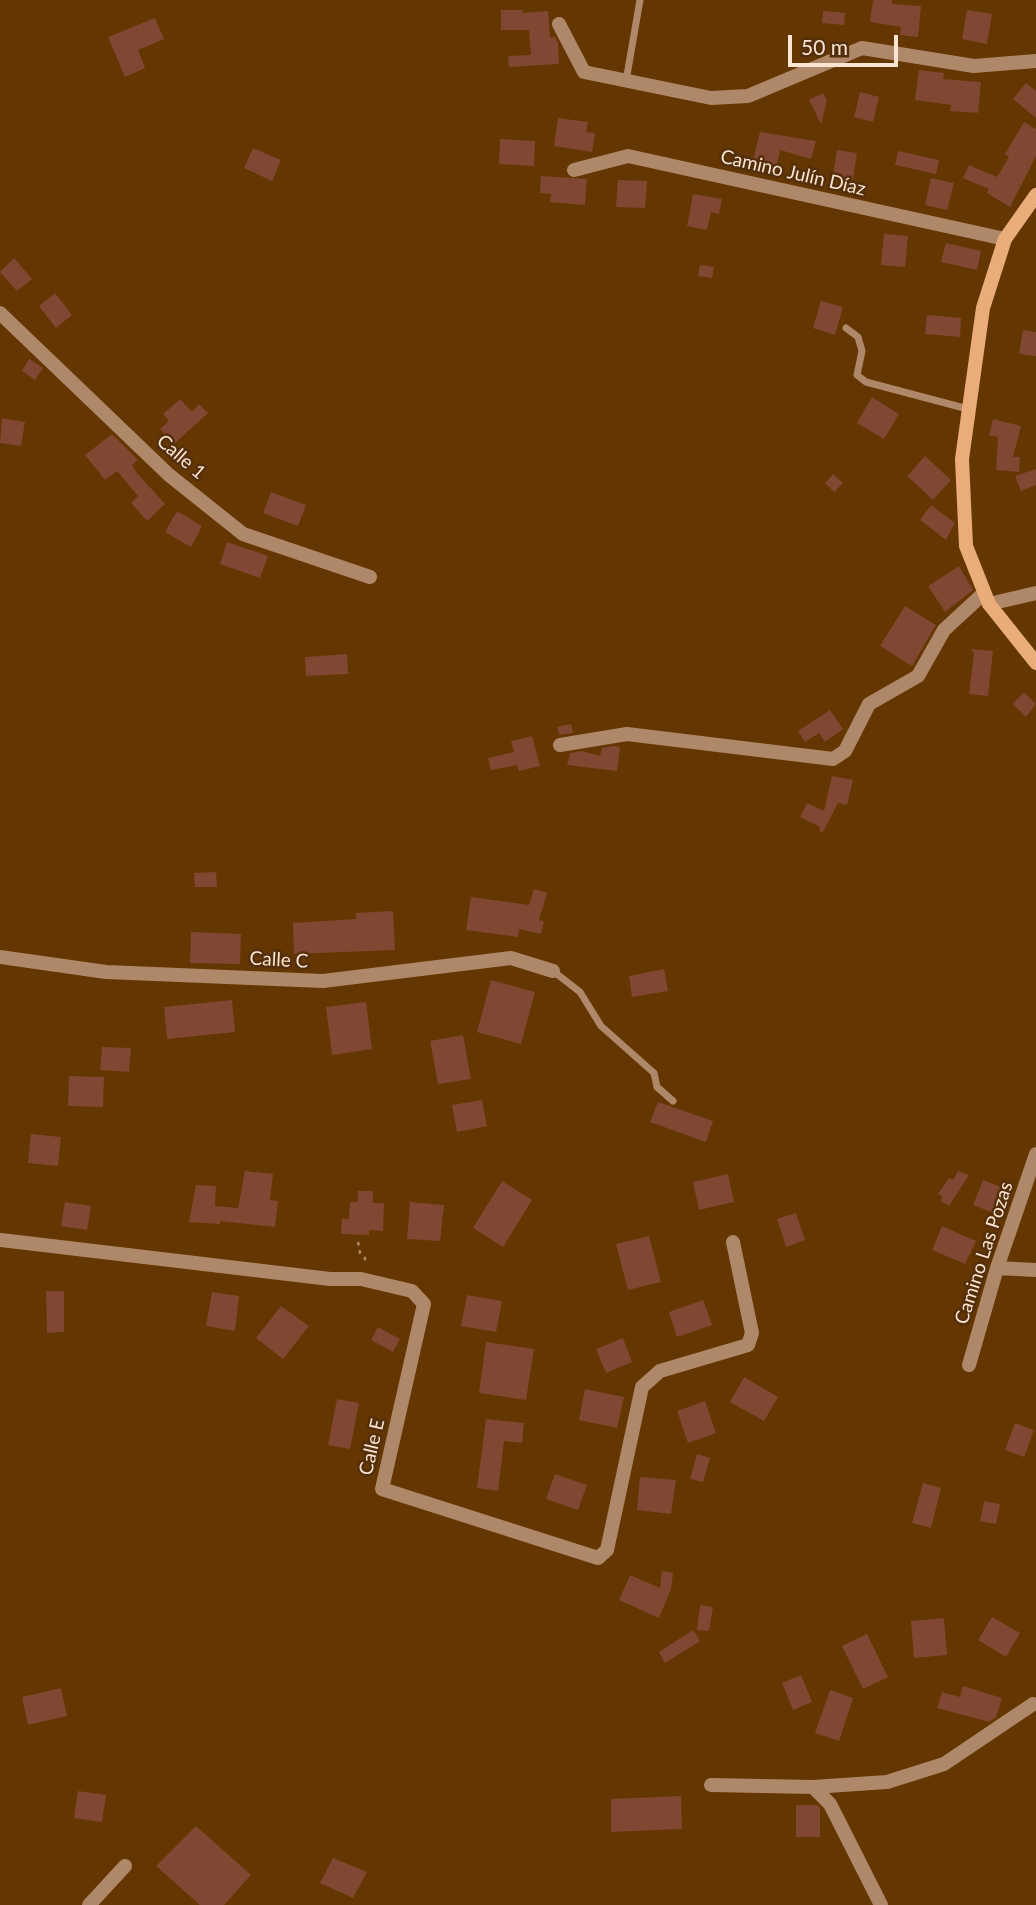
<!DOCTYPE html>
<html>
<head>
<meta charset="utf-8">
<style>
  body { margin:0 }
  #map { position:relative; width:1036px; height:1905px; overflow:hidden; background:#643601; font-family:Lato,sans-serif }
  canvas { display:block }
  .scale { position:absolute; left:788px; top:35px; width:110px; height:32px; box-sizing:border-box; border:4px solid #fbe4d2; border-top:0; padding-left:9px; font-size:21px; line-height:24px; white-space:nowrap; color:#fbe4d2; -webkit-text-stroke:5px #532f0b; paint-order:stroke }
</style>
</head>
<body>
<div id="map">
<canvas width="1036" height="1905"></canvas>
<div class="scale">50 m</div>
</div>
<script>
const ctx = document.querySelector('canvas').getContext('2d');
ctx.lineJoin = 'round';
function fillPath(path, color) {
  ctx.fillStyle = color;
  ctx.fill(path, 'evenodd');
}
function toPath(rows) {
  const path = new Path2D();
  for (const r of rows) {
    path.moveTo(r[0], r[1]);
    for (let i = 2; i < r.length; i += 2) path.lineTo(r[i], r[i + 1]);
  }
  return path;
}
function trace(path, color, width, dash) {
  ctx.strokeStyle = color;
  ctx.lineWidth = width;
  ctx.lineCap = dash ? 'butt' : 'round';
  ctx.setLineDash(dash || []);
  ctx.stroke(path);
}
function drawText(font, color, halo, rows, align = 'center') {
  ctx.font = font + ' Lato,sans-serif';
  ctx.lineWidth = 5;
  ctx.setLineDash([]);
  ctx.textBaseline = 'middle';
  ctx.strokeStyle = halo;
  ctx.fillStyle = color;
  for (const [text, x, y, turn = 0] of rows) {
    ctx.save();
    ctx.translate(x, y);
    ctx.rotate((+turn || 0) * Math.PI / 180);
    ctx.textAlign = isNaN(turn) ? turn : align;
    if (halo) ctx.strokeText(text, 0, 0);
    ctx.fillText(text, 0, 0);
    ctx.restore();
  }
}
fillPath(toPath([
  [873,0,892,0,892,4,921,6,918,37,900,35,901,27,870,22],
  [501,10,523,10,523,13,548,11,550,37,555,37,558,43,559,64,509,67,508,56,531,55,529,30,501,30],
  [967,10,992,14,987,44,962,39],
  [823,11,845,13,844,25,822,23],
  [155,18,164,39,138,50,145,68,125,77,108,37],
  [919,70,944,73,943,79,981,82,978,113,950,111,951,105,915,100],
  [1026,83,1036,91,1036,118,1013,99],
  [860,92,879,97,873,122,854,117],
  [823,93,827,101,821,124,809,100],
  [558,118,588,122,586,132,595,133,592,152,554,146],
  [1024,122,1036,129,1036,156,1010,207,987,193,989,189,963,178,969,165,997,177,1009,157,1005,154],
  [760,132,816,141,811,159,780,150,776,169,752,164],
  [500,139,535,141,534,166,499,164],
  [253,148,281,160,272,181,244,168],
  [837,150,857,153,853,180,833,176],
  [898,151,939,160,936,174,895,165],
  [541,176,587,179,585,205,550,202,551,194,540,193],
  [931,178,954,183,947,210,925,205],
  [618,180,647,181,645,208,616,207],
  [693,194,722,199,719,214,711,212,707,230,687,226],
  [884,234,908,236,905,267,881,265],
  [946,243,981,251,977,270,941,262],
  [14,258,32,279,17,291,0,272],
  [700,265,714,267,712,278,698,276],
  [55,293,72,315,56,328,39,306],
  [821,301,843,307,835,335,813,328],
  [927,315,961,318,960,337,925,334],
  [1023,330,1036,332,1036,356,1019,354],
  [29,359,43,368,35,380,22,371],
  [872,397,899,414,884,439,857,423],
  [180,399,192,412,199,404,208,413,174,444,160,429,169,421,163,414],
  [2,418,25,422,21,446,0,443],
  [993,419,1021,426,1013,457,1020,457,1019,472,996,470,998,437,989,435],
  [112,434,138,460,132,465,137,473,165,504,147,521,131,503,138,496,117,471,105,480,85,455],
  [925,456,951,480,933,500,907,476],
  [1036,469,1036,485,1021,491,1015,476],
  [833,474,843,483,834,492,825,483],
  [271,492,306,505,298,526,263,513],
  [931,505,955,523,946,540,920,520],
  [177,511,202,526,191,547,165,532],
  [227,542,268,556,260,578,220,564],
  [959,566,973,590,945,612,928,586],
  [905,606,936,625,912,666,880,646],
  [971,649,993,651,988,696,969,694,974,653],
  [347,654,348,674,306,676,305,657],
  [1024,692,1036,704,1026,717,1013,704],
  [830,710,843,729,825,742,819,733,805,742,798,731],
  [571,724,573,733,559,735,557,727],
  [532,736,540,766,519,771,517,765,491,770,488,758,514,752,511,741],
  [613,746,620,747,617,771,567,765,570,753,582,751,600,756,602,748],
  [832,776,853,780,847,805,838,803,823,832,819,831,820,827,800,817,807,803,824,811],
  [216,872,217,887,195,887,194,873],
  [534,889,547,893,539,920,544,921,541,934,519,929,518,937,466,930,471,897,529,905],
  [393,911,395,950,294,954,293,923,356,919,356,913],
  [191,932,241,934,240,964,190,963],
  [664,969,668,991,632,997,629,976],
  [491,980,535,992,521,1044,477,1032],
  [232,1000,235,1032,167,1039,164,1007],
  [366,1002,372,1049,332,1055,326,1007],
  [463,1035,471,1079,438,1084,430,1041],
  [102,1047,131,1048,129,1072,100,1070],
  [69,1076,104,1077,103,1107,68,1106],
  [482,1100,487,1126,457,1132,452,1105],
  [658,1102,713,1121,706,1142,650,1122],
  [31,1134,61,1137,58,1166,28,1163],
  [245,1171,273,1174,270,1200,278,1201,275,1227,220,1221,220,1224,189,1222,196,1185,216,1186,215,1206,238,1208],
  [958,1171,969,1175,949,1206,940,1201,943,1197,938,1194,949,1178,953,1180],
  [728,1174,734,1202,699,1210,693,1182],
  [983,1180,1013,1192,1004,1217,973,1205],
  [502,1181,532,1200,503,1247,473,1228],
  [358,1191,373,1191,373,1203,384,1203,383,1231,369,1230,369,1235,341,1234,342,1219,349,1219,350,1202,358,1202],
  [65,1202,91,1206,87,1230,61,1226],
  [410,1202,444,1205,440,1241,407,1239],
  [796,1213,805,1240,786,1247,777,1219],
  [942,1226,976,1241,965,1264,932,1250],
  [649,1236,661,1282,628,1290,616,1244],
  [46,1291,64,1291,64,1332,47,1333],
  [212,1292,239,1296,235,1331,206,1326],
  [467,1295,502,1301,496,1332,461,1326],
  [703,1300,712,1325,677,1337,669,1312],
  [281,1306,309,1326,283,1359,256,1338],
  [378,1327,400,1339,393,1352,371,1340],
  [623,1338,632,1362,606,1373,596,1349],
  [486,1342,534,1349,526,1400,479,1393],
  [744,1377,778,1397,764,1421,730,1402],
  [585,1389,624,1397,617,1428,579,1420],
  [337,1399,359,1403,350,1449,328,1445],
  [705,1401,716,1433,688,1443,677,1411],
  [486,1419,524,1423,522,1443,504,1441,498,1491,477,1488],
  [1015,1423,1034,1430,1024,1457,1005,1450],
  [697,1454,710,1458,703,1482,690,1479],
  [555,1474,587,1485,578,1510,546,1499],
  [640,1477,676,1480,671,1514,637,1510],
  [923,1483,941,1488,931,1528,912,1523],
  [984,1501,1000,1504,996,1524,980,1521],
  [662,1571,673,1573,671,1589,659,1618,619,1600,630,1575,660,1588],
  [700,1605,713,1607,709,1631,697,1630],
  [992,1617,1020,1633,1006,1657,978,1640],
  [944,1618,947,1655,914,1658,911,1621],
  [693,1630,700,1641,665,1663,659,1652],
  [867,1634,888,1677,863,1689,842,1646],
  [801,1675,812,1702,793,1710,782,1683],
  [963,1686,1002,1698,996,1717,989,1722,937,1708,942,1692,960,1697],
  [61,1688,67,1716,28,1725,22,1697],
  [830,1690,853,1698,839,1741,815,1733],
  [78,1791,106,1795,102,1822,74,1818],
  [681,1796,682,1829,611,1832,611,1799],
  [796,1805,817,1805,820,1808,820,1837,796,1837],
  [196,1826,251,1875,224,1905,200,1905,156,1866],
  [333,1858,367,1872,353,1898,320,1883]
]), '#804732');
trace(toPath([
  [358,1242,360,1253,365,1258,364,1265]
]), '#ae8b68', 2.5, [3.5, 5]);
trace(toPath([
  [626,81,640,0],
  [846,328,858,337,862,351,857,375,866,382,968,409],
  [553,971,580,992,601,1026,654,1073,657,1087,673,1101]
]), '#ae8868', 7);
trace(toPath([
  [559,24,584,72,711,98,748,96,862,48,974,66,1036,61],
  [574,170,628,156,1005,239],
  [0,313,169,475,243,534,370,577],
  [989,604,1036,593],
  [560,745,627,734,833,759,845,751,869,704,918,676,944,630,984,593],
  [0,957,106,972,323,981,511,958,553,971],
  [1,1240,330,1279,361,1279,412,1291,424,1304,382,1489,598,1558,607,1550,642,1387,660,1371,748,1345,752,1333,733,1242],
  [997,1268,1036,1270],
  [969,1365,997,1268,1036,1154],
  [711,1785,813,1787,887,1782,944,1764,1033,1704],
  [813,1787,830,1804,881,1905],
  [89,1905,125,1866]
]), '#ae8868', 14);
trace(toPath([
  [1036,195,1005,239,983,308,962,459,966,546,989,604,1036,663]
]), '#eaad79', 14);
drawText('19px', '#fbe4d2', '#532f0b', [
  ["Camino Julín Díaz",793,173,13],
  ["Calle 1",181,457,41],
  ["Calle C",279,960,3],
  ["Camino Las Pozas",984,1253,-72],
  ["Calle E",372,1447,-77]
]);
</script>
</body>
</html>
